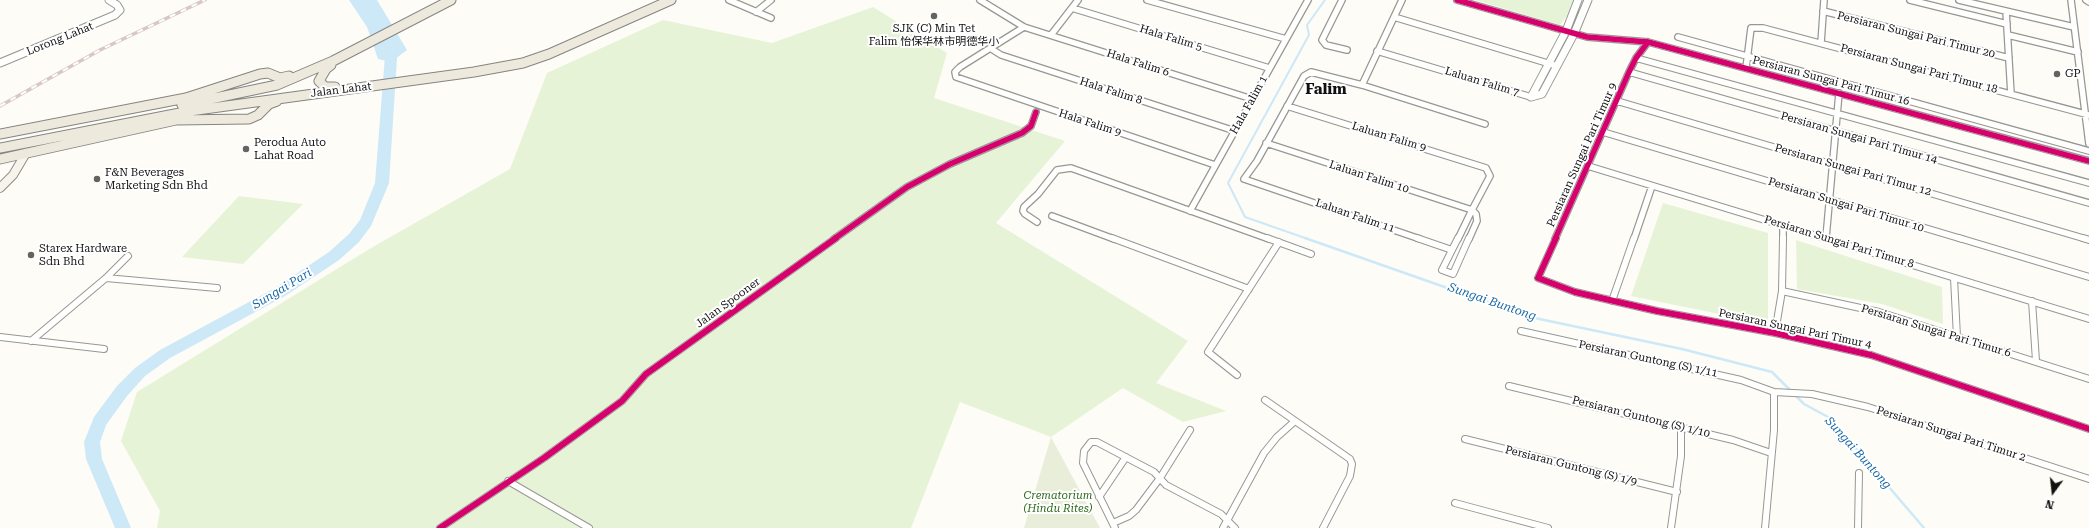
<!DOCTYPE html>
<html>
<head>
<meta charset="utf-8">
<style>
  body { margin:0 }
  #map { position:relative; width:2089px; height:528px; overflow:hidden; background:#fdfcf7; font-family:"Roboto Serif",serif }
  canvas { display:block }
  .north { position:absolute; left:2033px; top:472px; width:40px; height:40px; -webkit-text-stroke:3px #fff; paint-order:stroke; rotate:195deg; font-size:11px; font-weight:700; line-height:16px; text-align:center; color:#111 }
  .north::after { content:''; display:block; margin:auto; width:14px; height:18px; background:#111; clip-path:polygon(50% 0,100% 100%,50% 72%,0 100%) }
</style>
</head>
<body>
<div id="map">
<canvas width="2089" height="528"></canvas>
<div class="north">N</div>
</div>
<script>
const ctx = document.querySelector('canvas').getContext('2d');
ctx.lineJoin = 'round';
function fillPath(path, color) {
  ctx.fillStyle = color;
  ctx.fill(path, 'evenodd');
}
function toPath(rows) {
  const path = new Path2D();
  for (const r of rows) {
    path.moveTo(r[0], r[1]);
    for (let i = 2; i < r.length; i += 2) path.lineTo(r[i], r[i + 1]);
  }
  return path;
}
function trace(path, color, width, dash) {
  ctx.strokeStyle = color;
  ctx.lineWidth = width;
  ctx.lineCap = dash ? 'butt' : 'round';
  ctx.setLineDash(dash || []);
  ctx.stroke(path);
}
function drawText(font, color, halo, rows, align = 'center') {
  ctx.font = font + ' "Roboto Serif","Noto Sans SC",serif';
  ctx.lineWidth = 4;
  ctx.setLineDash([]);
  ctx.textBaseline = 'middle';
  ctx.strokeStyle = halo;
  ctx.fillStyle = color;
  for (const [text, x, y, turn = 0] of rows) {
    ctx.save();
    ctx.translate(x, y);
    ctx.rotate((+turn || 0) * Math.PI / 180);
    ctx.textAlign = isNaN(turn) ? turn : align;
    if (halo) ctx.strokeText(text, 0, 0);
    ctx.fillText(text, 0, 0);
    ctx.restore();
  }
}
fillPath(toPath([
  [1475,0,1573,0,1567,16,1560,25],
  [873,7,947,53,934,98,1065,141,996,223,1188,341,1156,383,1226,411,1183,422,1123,388,1051,437,960,402,911,528,157,528,160,511,121,441,137,392,371,248,510,169,547,73,663,20,772,43],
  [239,196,303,204,243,264,182,257],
  [1663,203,1768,233,1768,324,1631,296],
  [1796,240,1942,287,1943,324,1882,304,1797,289]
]), '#e7f3d7');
fillPath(toPath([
  [1051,437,1100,528,1024,528]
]), '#e9eedb');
fillPath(toPath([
  [349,0,377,0,407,50,391,62,378,59,367,27]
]), '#cde8f7');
trace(toPath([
  [1308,239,1245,217,1228,183,1309,35,1307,25,1325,0]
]), '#cde8f7', 2);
trace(toPath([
  [1305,238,1530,317,1682,349,1772,372,1791,391],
  [1795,395,1804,404,1830,418,1924,528]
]), '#cde8f7', 2.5);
fillPath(toPath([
  [392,39,398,43,389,183,371,226,359,242,339,260,285,296,170,358,145,376,127,396,106,425,100,442,102,459,131,528,115,528,86,459,84,442,94,417,117,386,135,368,160,350,275,288,329,252,349,234,360,220,375,183,386,43,392,39]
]), '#cde8f7');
const minorFar1 = toPath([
  [729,0,771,18],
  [980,0,1024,27,1252,99],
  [1147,0,1286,39],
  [1342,0,1322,40,1326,45,1347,50],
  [1457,0,1587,37,1648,42,2089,161],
  [1910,0,2007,24],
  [1959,0,2074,27],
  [2071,0,2089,144],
  [2086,0,2089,2],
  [1072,8,1269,68],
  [1823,11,2009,58],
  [2006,11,2011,94],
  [756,12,771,0],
  [1394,17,1557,66],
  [1024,27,960,67,955,72,956,77,1215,165],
  [1051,35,1078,0],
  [2008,35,2078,52],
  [1678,37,2089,151],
  [1821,43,1824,0],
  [990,48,1001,55,1235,131],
  [1377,51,1531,97],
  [1636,58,2089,183],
  [1746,68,1751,28,1763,28,2089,115],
  [1629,72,2089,203],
  [1362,85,1402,0],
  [1617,101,2086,239],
  [1287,106,1486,168,1490,176,1472,210],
  [1603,132,1962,239],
  [1266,143,1472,210],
  [1588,166,1827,239],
  [1190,211,1308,0],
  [1052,216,1114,239],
  [1037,222,1025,214,1023,211,1024,207,1038,194,1057,170,1071,168,1269,239],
  [1826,238,1839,93],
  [834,239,907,187,950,164,1022,133,1031,126,1036,112],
  [1420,239,1244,179,1257,161,1304,76,1311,72,1362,85,1485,124],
  [1458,239,1472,210],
  [1469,239,1477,221,1476,214,1472,210],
  [1555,239,1629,72,1636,58,1648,42],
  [1634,239,1652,186],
  [1783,239,1783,225]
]);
const minor = toPath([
  [1112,238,1249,289],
  [1267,238,1311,254],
  [1417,238,1452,250],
  [1458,238,1442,270,1453,274,1469,238],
  [1556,238,1538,278,1575,292,1657,311,1775,333,1871,355,2089,429],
  [1824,238,2089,319],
  [1959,238,2089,277],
  [2083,238,2089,240],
  [106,278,217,288],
  [1954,278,1957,337],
  [1782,291,1879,312,2089,379],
  [1612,301,1634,238],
  [2032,301,2036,361],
  [1521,331,1741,380,1774,392,1812,394,1868,407,2089,479],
  [1775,333,1782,291,1783,238],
  [0,337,104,349],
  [31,341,106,278,128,256],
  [1237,375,1208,352,1279,242],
  [1509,386,1733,440,1771,453],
  [1265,400,1350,459,1352,464,1350,476,1323,528],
  [1465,439,1677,492],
  [508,481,589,528],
  [1099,497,1126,457],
  [1455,503,1548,528],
  [1113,523,1129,516,1136,510,1160,478,1190,430],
  [440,528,544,458,622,401,646,374,836,238],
  [1115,528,1083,463,1084,451,1091,442,1097,442,1154,472,1166,485,1221,514,1235,528],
  [1223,528,1264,453,1277,437,1295,421],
  [1671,528,1681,456,1681,427],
  [1765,528,1774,430,1774,392],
  [1858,528,1859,473]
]);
const tertiary = toPath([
  [0,63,115,15,120,10,117,5,109,0],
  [1531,97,1542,94,1574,34,1588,0],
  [1531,97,1566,31,1578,0]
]);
const secondary = toPath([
  [0,188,13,175,26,153]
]);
const primary = toPath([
  [331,65,326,69,319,81,325,87,335,87],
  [182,105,277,85,333,61,451,0],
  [0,134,186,98,260,74,268,73,280,78,289,76],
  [0,148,190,111,474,72,523,63,549,54,671,0],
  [0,159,176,120,249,119,258,115,269,104,277,101]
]);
trace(minorFar1, '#979795', 8);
trace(minor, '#979795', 8);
trace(tertiary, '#979795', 9);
trace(secondary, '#8e8d8b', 10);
trace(primary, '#858482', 11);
trace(minorFar1, '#fffffe', 5.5);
trace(minor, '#fffffe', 6);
trace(tertiary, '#fffffe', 7);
trace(secondary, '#f6f4eb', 8);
trace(primary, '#ede9dc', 9);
const rail = toPath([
  [0,106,100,50,205,0]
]);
trace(rail, '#d9c6c7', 3.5);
trace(rail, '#fff', 2, [6]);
trace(toPath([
  [1457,0,1587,37,1648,42,2089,161],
  [834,239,907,187,950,164,1022,133,1031,126,1036,112],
  [1555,239,1629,72,1636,58,1648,42]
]), '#d6006c', 5.5);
trace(toPath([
  [1556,238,1538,278,1575,292,1657,311,1775,333,1871,355,2089,429],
  [440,528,544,458,622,401,646,374,836,238]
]), '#d6006c', 6);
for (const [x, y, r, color] of [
  [934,16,4,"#646362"],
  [2057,74,4,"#646362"],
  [246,149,4,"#646362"],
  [97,179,4,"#646362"],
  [31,255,4,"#646362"]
]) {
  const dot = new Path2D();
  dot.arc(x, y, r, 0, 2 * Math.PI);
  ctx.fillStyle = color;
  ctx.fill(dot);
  trace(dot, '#fff', 1.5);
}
drawText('11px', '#111', '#fff', [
  ["SJK (C) Min Tet",934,29,"center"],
  ["Falim 怡保华林市明德华小",934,42,"center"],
  ["GP",2065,74],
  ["Perodua Auto",254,143],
  ["Lahat Road",254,156],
  ["F&N Beverages",105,173],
  ["Marketing Sdn Bhd",105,186],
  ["Starex Hardware",39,249],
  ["Sdn Bhd",39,262]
], 'left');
drawText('11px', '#111', '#fff', [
  ["Persiaran Sungai Pari Timur 20",1916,35,14],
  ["Hala Falim 5",1171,38,17],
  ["Lorong Lahat",60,39,-22],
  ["Hala Falim 6",1138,63,18],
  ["Persiaran Sungai Pari Timur 18",1919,69,15],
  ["Persiaran Sungai Pari Timur 16",1831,81,15],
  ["Laluan Falim 7",1482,82,17],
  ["Jalan Lahat",341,90,-7],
  ["Hala Falim 8",1111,91,18],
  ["Hala Falim 1",1249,105,-61],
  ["Hala Falim 9",1090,123,18],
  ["Laluan Falim 9",1389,137,17],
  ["Persiaran Sungai Pari Timur 14",1859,138,16],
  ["Persiaran Sungai Pari Timur 9",1582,155,-66],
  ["Persiaran Sungai Pari Timur 12",1853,170,16],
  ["Laluan Falim 10",1369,177,18],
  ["Persiaran Sungai Pari Timur 10",1846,205,17],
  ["Laluan Falim 11",1355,216,19],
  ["Persiaran Sungai Pari Timur 8",1839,242,17],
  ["Jalan Spooner",728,303,-36],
  ["Persiaran Sungai Pari Timur 4",1795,329,12],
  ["Persiaran Sungai Pari Timur 6",1936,331,17],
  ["Persiaran Guntong (S) 1/11",1648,359,12],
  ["Persiaran Guntong (S) 1/10",1641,417,14],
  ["Persiaran Sungai Pari Timur 2",1951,434,18],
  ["Persiaran Guntong (S) 1/9",1571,466,14]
]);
drawText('italic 11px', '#2f6b1f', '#fff', [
  ["Crematorium",1058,496],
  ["(Hindu Rites)",1058,509]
]);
drawText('italic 12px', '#1768a6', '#fff', [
  ["Sungai Pari",282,289,-31],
  ["Sungai Buntong",1492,302,19],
  ["Sungai Buntong",1858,453,48]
]);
drawText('bold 15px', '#111', '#fff', [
  ["Falim",1326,90]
]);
</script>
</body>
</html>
